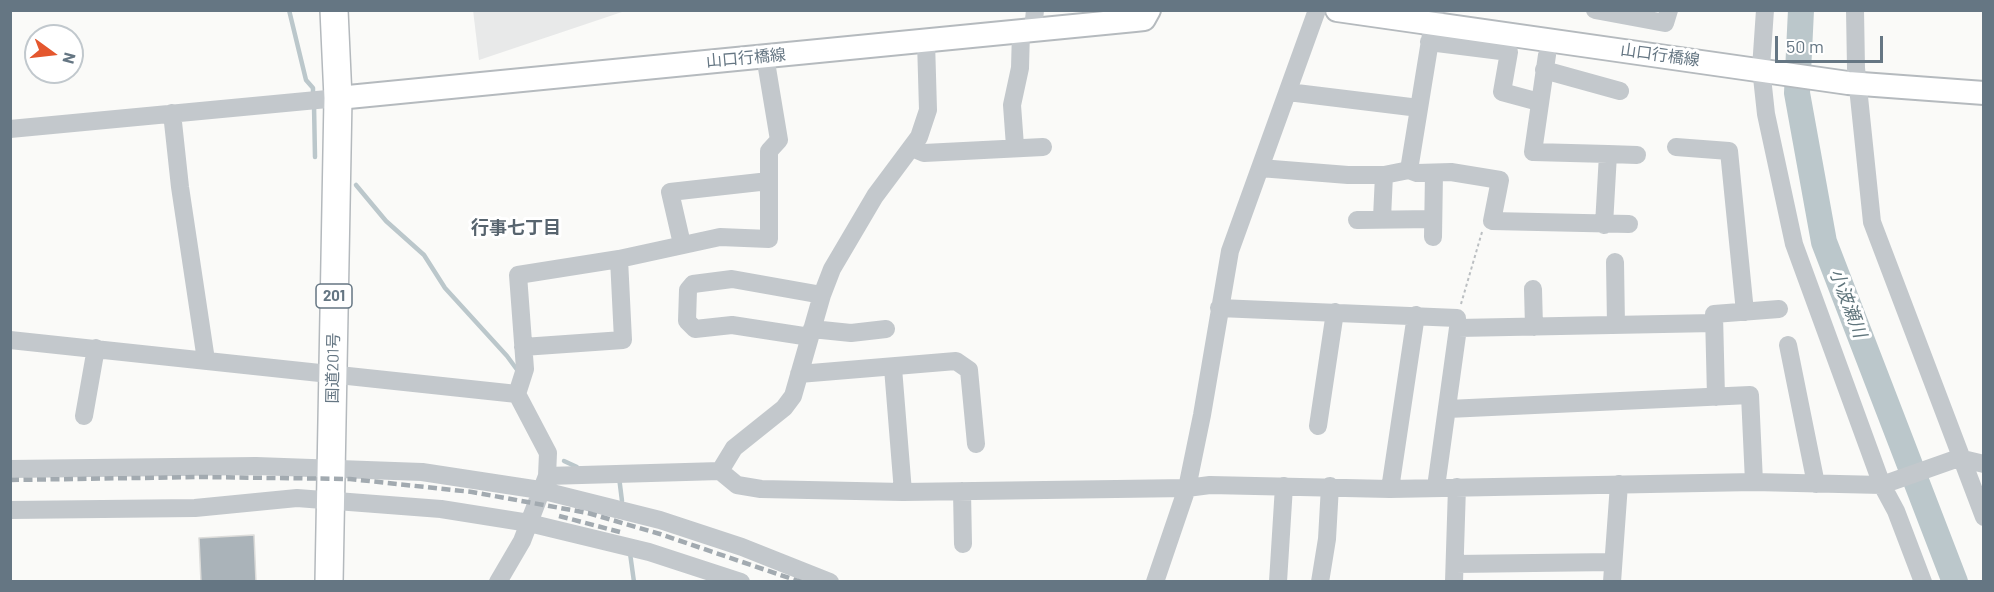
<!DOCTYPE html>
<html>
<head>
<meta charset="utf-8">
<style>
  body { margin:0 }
  #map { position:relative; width:1994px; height:592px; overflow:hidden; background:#fafaf8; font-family:Barlow,sans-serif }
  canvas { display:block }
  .frame { position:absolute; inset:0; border:12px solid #657683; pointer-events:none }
  .north { position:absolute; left:24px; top:24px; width:60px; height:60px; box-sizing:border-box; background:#fff; border:2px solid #c1c8cd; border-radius:50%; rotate:105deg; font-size:16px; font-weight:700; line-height:24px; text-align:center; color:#657683 }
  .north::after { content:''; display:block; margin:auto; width:21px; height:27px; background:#e4572e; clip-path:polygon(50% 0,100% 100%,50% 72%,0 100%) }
  .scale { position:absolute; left:1775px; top:36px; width:108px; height:27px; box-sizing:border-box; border:3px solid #657683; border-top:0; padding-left:8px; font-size:18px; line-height:21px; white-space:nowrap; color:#657683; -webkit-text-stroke:4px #fff; paint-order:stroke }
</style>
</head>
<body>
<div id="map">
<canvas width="1994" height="592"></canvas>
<div class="frame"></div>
<div class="north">N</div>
<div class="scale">50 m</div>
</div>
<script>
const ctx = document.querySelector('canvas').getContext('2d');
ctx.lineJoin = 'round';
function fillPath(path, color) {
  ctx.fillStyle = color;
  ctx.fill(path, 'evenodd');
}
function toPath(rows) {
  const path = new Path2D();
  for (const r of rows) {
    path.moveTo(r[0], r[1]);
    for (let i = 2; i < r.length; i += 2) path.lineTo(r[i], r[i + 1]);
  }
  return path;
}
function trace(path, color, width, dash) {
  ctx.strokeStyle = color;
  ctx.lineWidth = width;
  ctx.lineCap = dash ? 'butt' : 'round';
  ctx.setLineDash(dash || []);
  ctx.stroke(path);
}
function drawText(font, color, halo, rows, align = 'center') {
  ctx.font = font + ' Barlow,"Noto Sans JP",sans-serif';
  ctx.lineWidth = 6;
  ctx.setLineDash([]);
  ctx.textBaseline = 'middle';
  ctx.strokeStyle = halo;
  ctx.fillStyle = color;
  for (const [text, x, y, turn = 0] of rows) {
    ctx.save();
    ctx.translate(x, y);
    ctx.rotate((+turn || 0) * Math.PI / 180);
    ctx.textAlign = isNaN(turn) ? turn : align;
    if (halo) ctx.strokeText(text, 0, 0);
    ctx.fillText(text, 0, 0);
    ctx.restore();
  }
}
fillPath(toPath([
  [473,10,625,10,625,11,479,60]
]), '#e8e9e9');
trace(toPath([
  [289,10,306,80,313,88,313,96],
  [314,105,315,157],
  [356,185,386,221,424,255,445,288,507,356,518,371],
  [564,461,577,467],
  [619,477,622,501],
  [630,553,634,582]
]), '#bbc7cb', 4.5);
trace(toPath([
  [1801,10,1797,93,1824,242,1955,582]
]), '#bbc7cb', 26);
const building = toPath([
  [254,535,256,582,201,582,199,538,254,535]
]);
fillPath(building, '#aab3b9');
trace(building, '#dcdcda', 1.5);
const major = toPath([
  [1337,10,1848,83,1984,93],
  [338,98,1135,20,1144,19,1149,10]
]);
const highway = toPath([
  [329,582,338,98,334,10]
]);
trace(major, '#b5babe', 26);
trace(highway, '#b4b9bd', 30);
trace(toPath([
  [1461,304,1482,232]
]), '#bbbfc2', 2, [3, 3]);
trace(toPath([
  [1595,10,1665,23,1669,10],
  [1765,10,1761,68,1766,114,1794,244,1882,485,1896,511,1923,582],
  [1855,10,1856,68,1872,222,1984,517],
  [1033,30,1035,10],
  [1429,42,1509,52,1502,92,1539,102],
  [1547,55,1533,152,1608,154,1604,225],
  [1544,70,1620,91],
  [1288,92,1419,108],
  [172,113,180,187,206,360],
  [10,129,338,98],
  [1015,146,1012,105,1020,68,1021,31],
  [1676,147,1729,151,1745,312],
  [912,148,924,153,1043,147],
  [1608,154,1637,155],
  [1260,168,1348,175,1384,175,1409,170,1417,173,1451,172,1500,180,1492,221,1629,224],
  [1409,170,1435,10],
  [1382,218,1384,175],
  [1357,220,1433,219],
  [1433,237,1434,173],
  [682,244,670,192,769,181],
  [1615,262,1616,325],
  [1533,289,1534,327],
  [1219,308,1457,318],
  [812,329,851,333,886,329],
  [810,337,732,325,695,329,687,321,688,290,693,284,732,279,822,295],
  [10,340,517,394,548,453,547,476,522,541,498,582],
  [1788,345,1816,484],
  [523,347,623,340,619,259],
  [893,368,903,492],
  [799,374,956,361,969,370,976,444],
  [517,394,525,369,518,275,619,259,720,237,769,239,769,151,779,140,765,56],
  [1716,397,1714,314,1779,309],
  [1448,409,1750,395,1754,482],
  [84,416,96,348],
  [1318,426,1335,312],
  [10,469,256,466,422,472,540,490,660,520,742,547,830,582],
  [720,471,734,448,784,408,793,396,822,295,832,269,875,196,919,137,928,110,926,41],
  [547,476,720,471,737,485,761,489,903,492,1187,488,1210,485,1390,489,1754,482,1882,485,1953,460,1963,459,1984,464],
  [1436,487,1458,328,1714,323],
  [1390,489,1416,315],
  [962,491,963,544],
  [10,510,195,508,297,498,441,509,529,523,649,552,741,582],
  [1455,564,1613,562],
  [1155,582,1187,488,1202,415,1230,251,1317,10],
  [1278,582,1284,486],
  [1320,582,1327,539,1330,486],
  [1454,582,1457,487],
  [1612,582,1619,484]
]), '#c3c8cc', 18);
trace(major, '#fff', 22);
trace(highway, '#fff', 27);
trace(toPath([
  [10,480,201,477,350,479,472,492,588,513,660,534,801,582],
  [559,516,620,532]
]), '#a2aab0', 4.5, [9, 4.5]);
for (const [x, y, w] of [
  [334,296,36]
]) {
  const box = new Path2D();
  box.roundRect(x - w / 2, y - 12, w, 24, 4.5);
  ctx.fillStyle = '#fff';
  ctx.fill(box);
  trace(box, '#657683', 1.5);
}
drawText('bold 15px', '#657683', null, [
  ["201",334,296]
]);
drawText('16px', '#657683', '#fff', [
  ["山口行橋線",1660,55,8],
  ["山口行橋線",746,58,-5],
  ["国道201号",333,368,-89]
]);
drawText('bold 18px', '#57646e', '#fff', [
  ["行事七丁目",516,228]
]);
drawText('italic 18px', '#60757c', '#fff', [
  ["小波瀬川",1848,303,69]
]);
</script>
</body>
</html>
